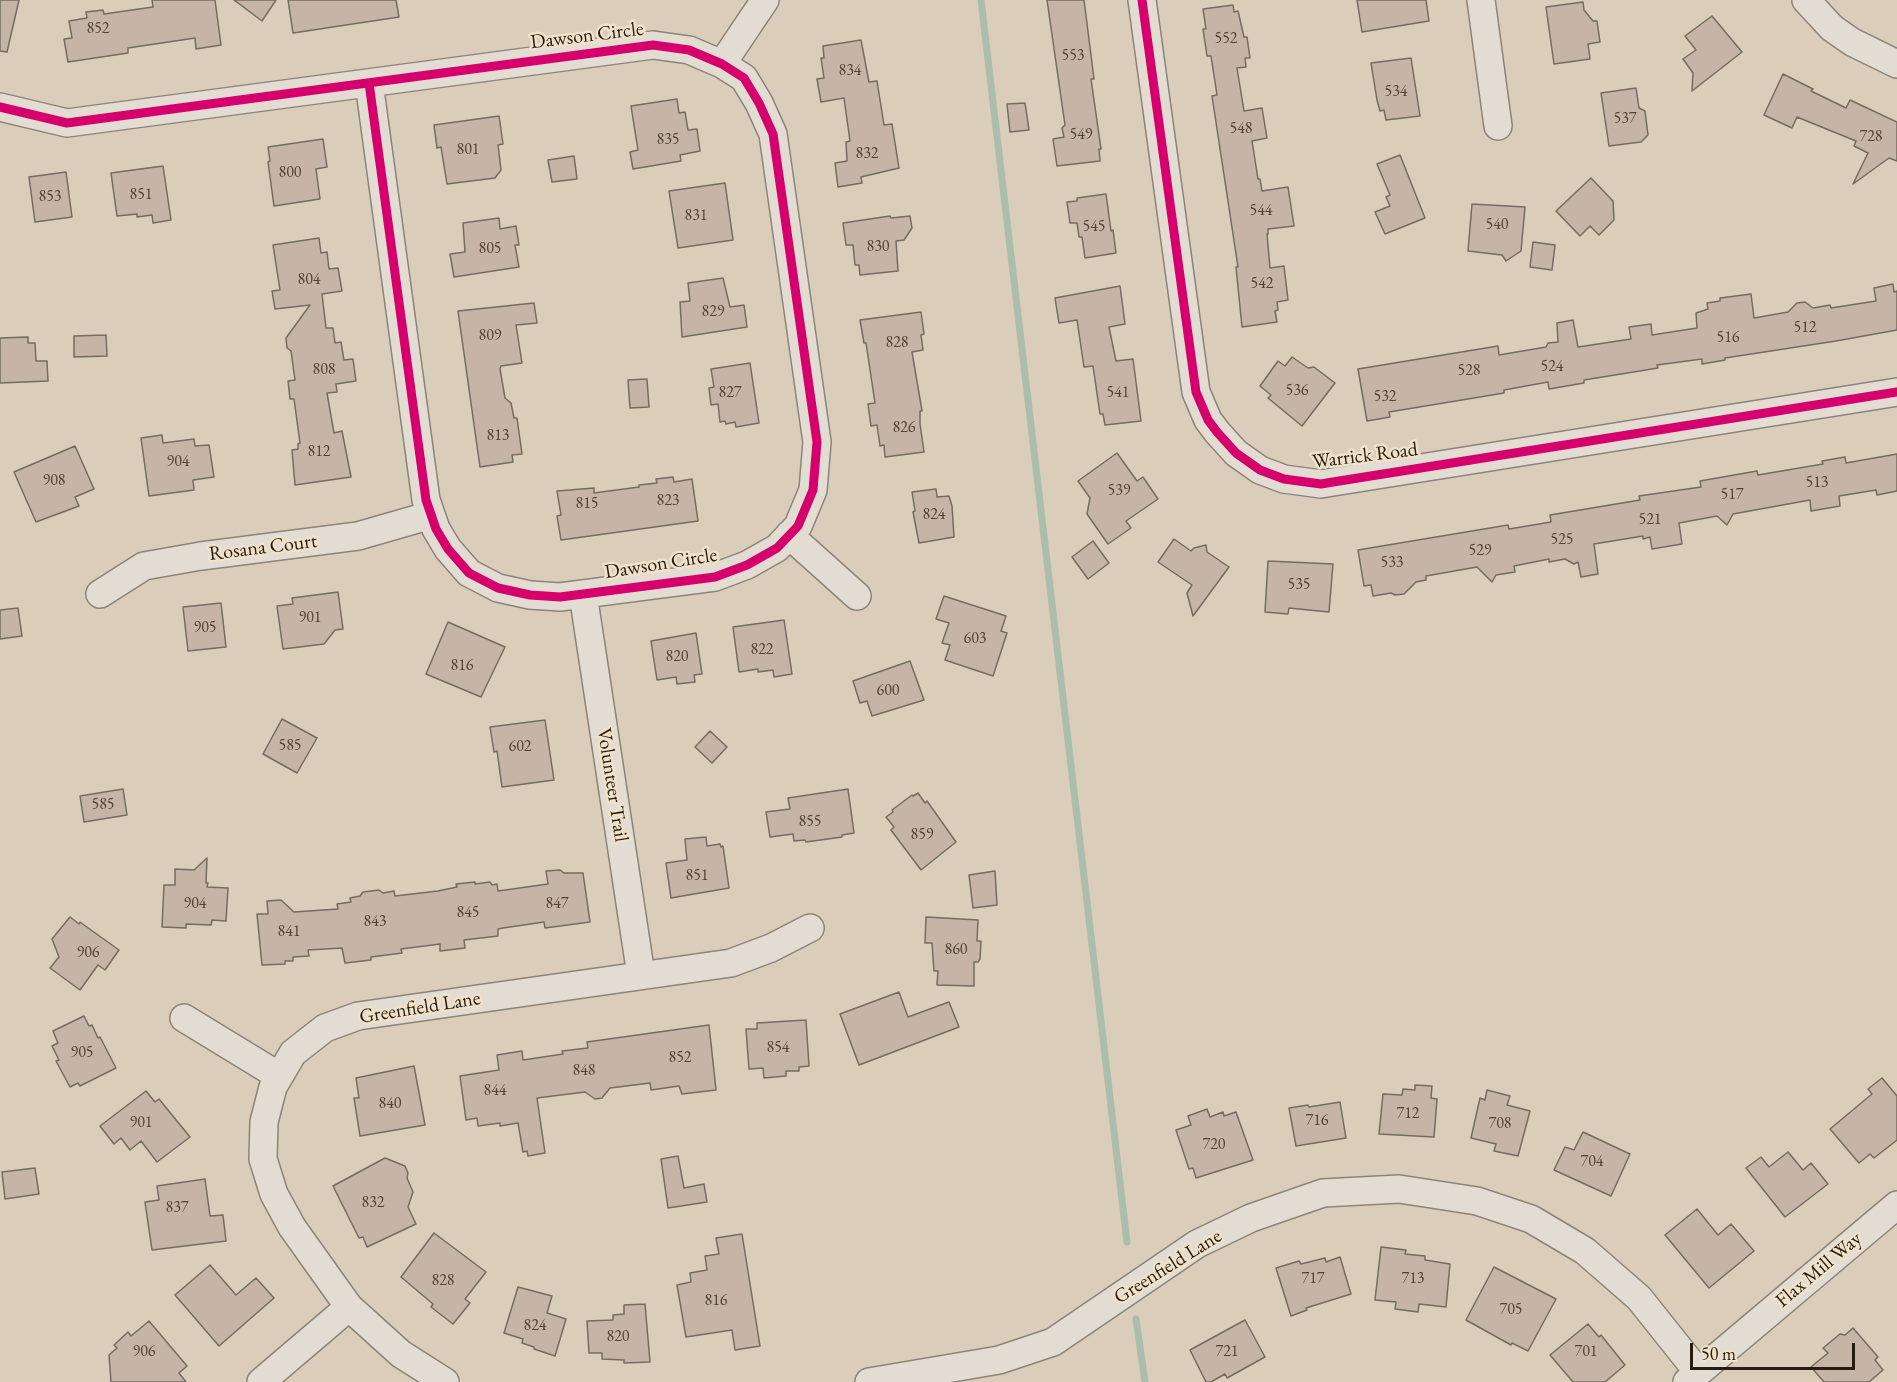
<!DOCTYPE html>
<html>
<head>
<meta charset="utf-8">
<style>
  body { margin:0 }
  #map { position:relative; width:1897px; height:1382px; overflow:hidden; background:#daceba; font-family:"EB Garamond",serif }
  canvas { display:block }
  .scale { position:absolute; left:1690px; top:1343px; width:165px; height:27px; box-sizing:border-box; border:3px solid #281c10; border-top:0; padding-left:8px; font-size:18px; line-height:21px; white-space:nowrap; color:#281c10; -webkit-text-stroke:4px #efe1ca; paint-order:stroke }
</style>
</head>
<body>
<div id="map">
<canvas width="1897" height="1382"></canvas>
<div class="scale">50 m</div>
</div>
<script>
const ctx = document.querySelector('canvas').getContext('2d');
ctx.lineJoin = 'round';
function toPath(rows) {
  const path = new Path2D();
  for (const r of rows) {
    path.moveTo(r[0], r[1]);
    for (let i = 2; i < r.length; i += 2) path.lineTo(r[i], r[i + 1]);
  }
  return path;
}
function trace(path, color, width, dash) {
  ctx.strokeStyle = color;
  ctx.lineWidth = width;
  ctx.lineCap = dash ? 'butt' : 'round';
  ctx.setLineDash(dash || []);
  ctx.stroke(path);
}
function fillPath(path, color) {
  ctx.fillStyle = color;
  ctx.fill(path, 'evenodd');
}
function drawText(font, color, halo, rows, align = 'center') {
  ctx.font = font + ' "EB Garamond",serif';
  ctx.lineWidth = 5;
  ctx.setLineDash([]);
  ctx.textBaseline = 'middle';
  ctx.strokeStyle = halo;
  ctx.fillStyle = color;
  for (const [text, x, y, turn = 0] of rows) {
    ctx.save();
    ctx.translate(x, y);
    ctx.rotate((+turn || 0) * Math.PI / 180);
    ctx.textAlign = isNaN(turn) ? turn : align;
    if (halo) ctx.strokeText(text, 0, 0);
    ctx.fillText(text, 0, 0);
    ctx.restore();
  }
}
trace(toPath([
  [981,0,1127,1242],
  [1136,1319,1145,1382]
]), '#abbeac', 7);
const building = toPath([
  [0,0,19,0,7,52,0,51,0,0],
  [152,0,215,0,221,45,196,49,195,38,128,48,128,53,68,62,64,39,72,38,69,21,87,18,86,12,103,10,104,14,153,7,152,0],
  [234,0,276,0,262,21,234,0],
  [288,0,396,0,399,17,293,33,288,0],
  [1047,0,1084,0,1094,79,1091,79,1101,149,1099,149,1100,161,1057,166,1053,139,1064,137,1062,128,1065,125,1047,0],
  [1357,0,1426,0,1429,21,1362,32,1357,0],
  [1583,2,1584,10,1593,21,1597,21,1600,42,1588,44,1590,59,1554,64,1546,7,1583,2],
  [1233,5,1234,12,1238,11,1244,37,1247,37,1250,58,1245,58,1246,67,1237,68,1244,111,1262,108,1267,138,1252,141,1258,179,1260,179,1262,191,1288,187,1294,226,1268,229,1268,234,1267,234,1270,268,1284,266,1288,300,1277,302,1278,310,1275,311,1277,322,1242,327,1236,267,1238,267,1212,96,1217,95,1211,56,1207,56,1203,29,1206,29,1203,9,1233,5],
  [1712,16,1742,52,1692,91,1693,73,1683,59,1696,50,1685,36,1712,16],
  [861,40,869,82,877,81,884,125,892,124,899,168,861,177,862,183,838,187,835,163,847,161,846,142,850,141,844,98,821,102,817,79,824,78,821,58,824,58,823,46,861,40],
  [1411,58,1420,116,1386,120,1384,110,1380,111,1377,100,1371,63,1411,58],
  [1783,74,1813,89,1811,91,1846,108,1850,100,1897,122,1897,161,1889,158,1853,184,1868,153,1854,146,1856,141,1797,117,1792,128,1764,115,1783,74],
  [1636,88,1639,108,1645,111,1648,135,1641,142,1609,146,1601,93,1636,88],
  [677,99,679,113,685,112,688,130,697,129,700,151,680,155,681,161,633,169,630,152,638,150,631,106,677,99],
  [1025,103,1029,130,1010,132,1007,104,1025,103],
  [499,116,503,144,498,145,501,170,495,178,447,184,441,147,437,148,434,125,499,116],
  [323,139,327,167,316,169,320,199,274,206,268,162,270,161,268,147,323,139],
  [1400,155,1425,218,1385,234,1375,212,1390,206,1386,197,1390,195,1377,164,1400,155],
  [574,156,577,179,552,182,548,160,574,156],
  [163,166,171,220,153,223,152,215,137,217,137,214,117,216,111,173,163,166],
  [66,172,72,217,35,222,29,177,66,172],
  [1591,178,1613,201,1614,220,1599,235,1590,226,1580,236,1556,211,1591,178],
  [725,183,733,240,678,248,669,191,725,183],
  [1106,194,1111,231,1113,230,1116,253,1085,258,1082,237,1079,237,1077,223,1070,223,1067,202,1077,201,1077,198,1106,194],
  [1472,204,1525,207,1521,251,1506,261,1502,255,1468,251,1472,204],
  [890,216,891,218,910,216,912,228,904,240,896,241,898,271,860,275,859,265,855,265,853,245,846,245,843,223,890,216],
  [499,218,500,229,516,226,519,245,515,245,519,267,454,277,450,254,465,252,463,223,499,218],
  [319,238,321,253,327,252,329,269,338,268,342,291,322,294,326,328,333,328,335,343,341,342,344,360,353,359,356,381,336,384,337,392,327,393,334,433,342,431,351,477,295,485,292,450,298,449,298,444,300,443,294,399,290,399,288,381,295,380,291,351,287,348,286,338,310,305,275,309,272,291,280,290,273,245,319,238],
  [1533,242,1555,245,1552,270,1530,267,1533,242],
  [723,278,730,307,744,305,747,327,682,337,680,302,690,301,688,283,723,278],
  [1893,284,1894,292,1897,291,1897,330,1836,341,1725,358,1725,360,1702,364,1702,359,1657,365,1658,368,1584,380,1584,383,1549,389,1548,382,1504,390,1504,393,1389,412,1390,417,1367,421,1358,369,1498,346,1499,355,1546,347,1548,343,1558,342,1557,323,1573,320,1578,347,1631,339,1629,327,1651,324,1652,335,1697,328,1696,313,1708,309,1707,303,1720,301,1720,298,1751,294,1754,318,1788,312,1797,303,1805,302,1813,308,1830,305,1831,308,1876,301,1874,288,1893,284],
  [1120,286,1125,324,1109,327,1116,361,1133,359,1141,421,1105,425,1103,414,1100,414,1093,366,1084,367,1077,320,1059,323,1055,298,1120,286],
  [534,303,537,323,516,325,522,363,501,366,500,369,505,398,511,403,514,418,517,418,522,454,512,455,513,462,480,467,458,311,534,303],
  [921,312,924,334,921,335,923,350,912,352,922,411,920,411,920,424,924,452,885,457,884,445,880,446,877,425,871,426,868,404,875,403,866,343,864,343,860,320,921,312],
  [106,335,107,356,74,357,74,336,106,335],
  [28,337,28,343,35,343,36,361,47,361,48,381,0,383,0,338,28,337],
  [1292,357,1308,368,1314,367,1335,383,1302,426,1268,398,1271,395,1260,386,1278,361,1285,366,1292,357],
  [750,363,759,423,736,427,735,422,726,424,725,421,720,422,718,404,711,405,709,388,714,387,711,369,750,363],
  [647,379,649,407,630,408,628,380,647,379],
  [162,435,163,443,194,439,195,446,209,445,214,477,193,480,194,490,149,496,141,438,162,435],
  [75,446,94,489,75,497,79,506,36,522,14,472,75,446],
  [1117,453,1137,481,1143,477,1158,499,1126,521,1131,528,1108,544,1087,514,1090,498,1078,481,1117,453],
  [1897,454,1897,491,1877,495,1876,490,1839,496,1840,506,1811,511,1810,500,1733,514,1727,525,1717,516,1679,523,1682,544,1652,549,1650,537,1643,539,1643,536,1594,544,1598,574,1581,577,1578,562,1574,564,1565,559,1549,562,1549,559,1514,566,1515,572,1496,575,1492,582,1477,567,1426,576,1426,580,1416,582,1404,594,1395,595,1391,593,1373,596,1371,585,1364,586,1358,550,1508,525,1509,529,1551,522,1550,515,1640,500,1639,496,1701,487,1700,481,1757,471,1758,475,1823,464,1822,461,1845,457,1846,463,1897,454],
  [673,477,674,482,692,479,698,521,561,540,557,516,561,515,557,491,594,488,594,493,639,487,639,485,657,483,656,479,673,477],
  [936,489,937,497,949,496,952,506,954,537,919,543,913,512,915,511,912,492,936,489],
  [1174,539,1191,551,1194,548,1206,545,1207,552,1229,567,1193,616,1187,593,1192,585,1158,562,1174,539],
  [1093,541,1109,563,1088,579,1072,557,1093,541],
  [1268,561,1333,564,1329,612,1289,608,1288,614,1265,612,1268,561],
  [338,592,343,629,335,630,324,644,283,649,277,606,293,604,292,598,338,592],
  [944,596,1006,616,1001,631,1007,633,993,676,945,660,950,645,942,643,949,623,936,619,944,596],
  [221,603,226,647,188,651,183,607,221,603],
  [18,608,22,636,0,639,0,610,18,608],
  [784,620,792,674,774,677,773,670,758,672,758,669,739,672,733,627,784,620],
  [448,622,505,647,481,697,426,674,448,622],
  [696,633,702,674,694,675,695,682,677,684,676,677,657,680,651,641,696,633],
  [910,661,924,700,872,716,867,701,860,703,853,681,910,661],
  [282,719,317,738,297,773,263,754,282,719],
  [545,720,554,780,502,787,497,751,494,752,490,727,545,720],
  [710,731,727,747,712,763,695,747,710,731],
  [123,789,127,815,84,822,80,796,123,789],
  [848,789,854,833,842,835,842,837,806,842,805,840,794,841,793,834,770,837,766,812,790,809,788,798,848,789],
  [918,793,925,803,927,801,956,842,921,870,891,830,894,827,886,817,893,812,892,810,912,795,913,796,918,793],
  [706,837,707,846,720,844,721,847,723,846,729,888,671,898,666,863,687,860,685,839,706,837],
  [207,858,206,883,208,883,207,887,228,888,226,921,212,920,211,925,186,924,186,928,162,927,164,885,175,885,175,869,194,870,207,858],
  [560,870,564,873,583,873,590,922,545,928,544,922,503,928,498,929,498,936,464,940,465,948,440,951,440,944,401,949,402,953,371,957,371,960,345,963,342,948,308,950,309,956,293,957,293,961,285,961,285,964,262,965,257,914,268,914,267,901,281,900,294,912,338,909,337,904,351,902,350,898,360,896,363,892,379,890,383,893,394,891,395,896,438,891,457,887,456,884,475,882,475,884,490,882,492,885,497,884,498,891,548,884,546,871,560,870],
  [995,871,997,905,973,908,969,875,995,871],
  [70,917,79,924,80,922,84,925,119,950,105,970,98,965,80,990,50,968,59,957,52,939,70,917],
  [926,917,978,920,977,941,981,941,980,959,978,962,974,962,974,986,937,985,938,971,934,971,932,943,925,943,926,917],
  [899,992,908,1017,949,1002,959,1027,859,1065,840,1014,899,992],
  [84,1016,89,1026,92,1025,98,1038,100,1037,116,1068,80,1086,78,1083,70,1087,56,1061,59,1060,52,1046,58,1043,53,1031,84,1016],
  [806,1020,809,1066,799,1067,799,1071,786,1071,786,1076,764,1078,763,1068,749,1069,746,1029,757,1029,757,1023,806,1020],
  [709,1025,716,1090,682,1094,679,1086,651,1090,650,1083,610,1088,602,1098,595,1099,585,1092,537,1098,545,1153,528,1156,527,1151,523,1152,518,1123,500,1126,500,1123,478,1126,477,1118,466,1120,460,1076,499,1070,497,1055,522,1051,523,1060,563,1054,562,1051,588,1048,587,1042,709,1025],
  [414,1066,425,1125,360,1136,354,1098,359,1098,356,1078,414,1066],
  [1882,1078,1897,1096,1897,1140,1874,1158,1870,1154,1859,1163,1830,1129,1872,1094,1868,1089,1882,1078],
  [1415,1085,1432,1086,1431,1098,1437,1099,1434,1137,1379,1134,1383,1094,1402,1095,1403,1089,1415,1090,1415,1085],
  [1487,1090,1510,1096,1507,1105,1530,1111,1518,1156,1494,1151,1496,1144,1471,1138,1480,1098,1485,1100,1487,1090],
  [146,1091,155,1102,159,1099,190,1137,157,1162,141,1141,130,1150,121,1138,114,1144,100,1126,146,1091],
  [1340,1102,1346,1138,1296,1146,1289,1108,1308,1105,1309,1107,1340,1102],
  [1207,1109,1210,1117,1223,1112,1224,1116,1236,1112,1253,1160,1196,1178,1193,1168,1189,1169,1176,1130,1191,1125,1188,1116,1207,1109],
  [1583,1132,1630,1154,1611,1196,1554,1170,1565,1147,1574,1150,1583,1132],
  [1788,1152,1803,1170,1811,1163,1828,1184,1785,1217,1746,1168,1761,1157,1769,1167,1788,1152],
  [678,1156,684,1188,704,1184,707,1202,668,1208,661,1159,678,1156],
  [385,1158,405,1166,408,1173,407,1178,413,1192,408,1207,416,1224,367,1247,363,1237,359,1238,333,1186,385,1158],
  [35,1168,39,1194,5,1199,2,1172,35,1168],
  [205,1179,210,1216,223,1215,226,1241,152,1250,145,1202,159,1200,157,1186,205,1179],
  [1697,1209,1718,1235,1731,1224,1754,1251,1709,1288,1665,1235,1697,1209],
  [434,1233,486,1272,465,1299,470,1303,453,1324,431,1307,433,1304,401,1277,434,1233],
  [742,1234,760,1346,735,1350,732,1330,686,1337,677,1285,691,1282,690,1273,707,1270,705,1256,719,1254,716,1238,742,1234],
  [1381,1247,1406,1250,1405,1254,1425,1256,1425,1260,1450,1264,1446,1307,1419,1304,1418,1312,1395,1309,1396,1302,1375,1300,1381,1247],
  [1340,1257,1351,1294,1306,1308,1307,1310,1291,1316,1276,1268,1299,1261,1301,1264,1325,1258,1326,1262,1340,1257],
  [210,1265,236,1295,256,1278,274,1298,219,1346,175,1295,210,1265],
  [1494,1267,1556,1299,1528,1351,1512,1343,1511,1345,1466,1320,1494,1267],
  [518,1287,552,1296,547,1313,566,1319,555,1356,534,1349,534,1347,522,1343,523,1339,504,1333,518,1287],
  [645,1304,650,1362,624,1363,624,1360,602,1359,602,1353,589,1353,587,1321,613,1320,613,1315,624,1314,624,1305,645,1304],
  [1245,1320,1265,1357,1227,1378,1225,1374,1211,1382,1206,1382,1190,1350,1245,1320],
  [149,1321,187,1366,179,1373,186,1382,111,1382,109,1355,117,1348,114,1345,128,1332,131,1336,149,1321],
  [1588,1324,1599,1337,1601,1335,1625,1365,1605,1382,1573,1382,1550,1355,1588,1324],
  [1853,1328,1878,1357,1875,1360,1883,1370,1869,1382,1824,1382,1811,1367,1828,1353,1823,1348,1840,1334,1845,1335,1853,1328]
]);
fillPath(building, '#c6b5a6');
trace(building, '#746c61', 1.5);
const street = toPath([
  [1142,0,1196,392,1208,420,1217,432,1236,453,1260,470,1284,479,1321,484,1333,482,1897,392],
  [1481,0,1498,126],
  [1806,0,1832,28,1852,42,1897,64],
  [722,64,765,0],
  [0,107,67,123,653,45,689,50,722,64,744,78,759,103,773,134,817,442,813,490,798,526,777,548,747,565,715,577,560,597,530,595,498,588,469,573,448,549,436,529,426,500,369,83],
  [789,535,857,596],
  [100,594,144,566,201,556,358,536,431,515],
  [583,594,641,975],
  [184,1018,279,1076],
  [261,1382,349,1307],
  [445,1382,401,1354,349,1307,292,1227,274,1194,263,1159,264,1122,273,1087,293,1053,325,1028,358,1016,731,963,771,948,810,928],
  [869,1382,999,1360,1053,1342,1197,1244,1251,1218,1323,1193,1399,1189,1477,1201,1531,1219,1585,1251,1639,1298,1698,1372],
  [1687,1382,1897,1205]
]);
trace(street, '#8c8478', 30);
trace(street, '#e2dcd2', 27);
trace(toPath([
  [1142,0,1196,392,1208,420,1217,432,1236,453,1260,470,1284,479,1321,484,1333,482,1897,392],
  [0,107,67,123,653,45,689,50,722,64,744,78,759,103,773,134,817,442,813,490,798,526,777,548,747,565,715,577,560,597,530,595,498,588,469,573,448,549,436,529,426,500,369,83]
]), '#d6006c', 9);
drawText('16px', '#504236', null, [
  ["852",98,29],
  ["552",1226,39],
  ["553",1073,56],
  ["834",850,71],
  ["534",1396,92],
  ["537",1625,119],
  ["548",1241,129],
  ["549",1081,135],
  ["728",1871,137],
  ["835",668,140],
  ["801",468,150],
  ["832",867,154],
  ["800",290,173],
  ["851",141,195],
  ["853",50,197],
  ["544",1261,211],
  ["831",696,216],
  ["540",1497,225],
  ["545",1094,227],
  ["830",878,247],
  ["805",490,249],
  ["804",309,280],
  ["542",1262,284],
  ["829",713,312],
  ["512",1805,328],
  ["809",490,336],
  ["516",1728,338],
  ["828",897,343],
  ["524",1552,367],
  ["808",324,370],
  ["528",1469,371],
  ["536",1297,391],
  ["827",730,393],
  ["541",1118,393],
  ["532",1385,397],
  ["826",904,428],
  ["813",498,436],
  ["812",319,452],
  ["904",178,462],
  ["908",54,481],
  ["513",1817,483],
  ["539",1119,491],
  ["517",1732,495],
  ["823",668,501],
  ["815",587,504],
  ["824",934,515],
  ["521",1650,520],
  ["525",1562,540],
  ["529",1480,551],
  ["533",1392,563],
  ["535",1299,585],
  ["901",310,618],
  ["905",205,628],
  ["603",975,639],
  ["822",762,650],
  ["820",677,657],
  ["816",462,666],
  ["600",888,691],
  ["585",290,746],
  ["602",520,747],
  ["585",103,805],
  ["855",810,822],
  ["859",922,835],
  ["851",697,876],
  ["904",195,904],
  ["847",557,904],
  ["845",468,913],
  ["843",375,922],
  ["841",289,932],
  ["860",956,950],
  ["906",88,953],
  ["854",778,1048],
  ["905",82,1053],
  ["852",680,1058],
  ["848",584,1071],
  ["844",495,1091],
  ["840",390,1104],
  ["712",1408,1114],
  ["716",1317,1121],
  ["901",141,1123],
  ["708",1500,1124],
  ["720",1214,1145],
  ["704",1592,1162],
  ["832",373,1203],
  ["837",177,1208],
  ["717",1313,1279],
  ["713",1413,1279],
  ["828",443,1281],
  ["816",716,1301],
  ["705",1511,1310],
  ["824",535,1326],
  ["820",618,1337],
  ["906",144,1352],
  ["721",1227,1352],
  ["701",1586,1352]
]);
drawText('20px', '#281c10', '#efe1ca', [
  ["Dawson Circle",587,36,-7],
  ["Warrick Road",1365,456,-7],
  ["Rosana Court",263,548,-7],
  ["Dawson Circle",661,564,-9],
  ["Volunteer Trail",612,785,81],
  ["Greenfield Lane",420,1008,-9],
  ["Greenfield Lane",1168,1267,-32],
  ["Flax Mill Way",1819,1270,-40]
]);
</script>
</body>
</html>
